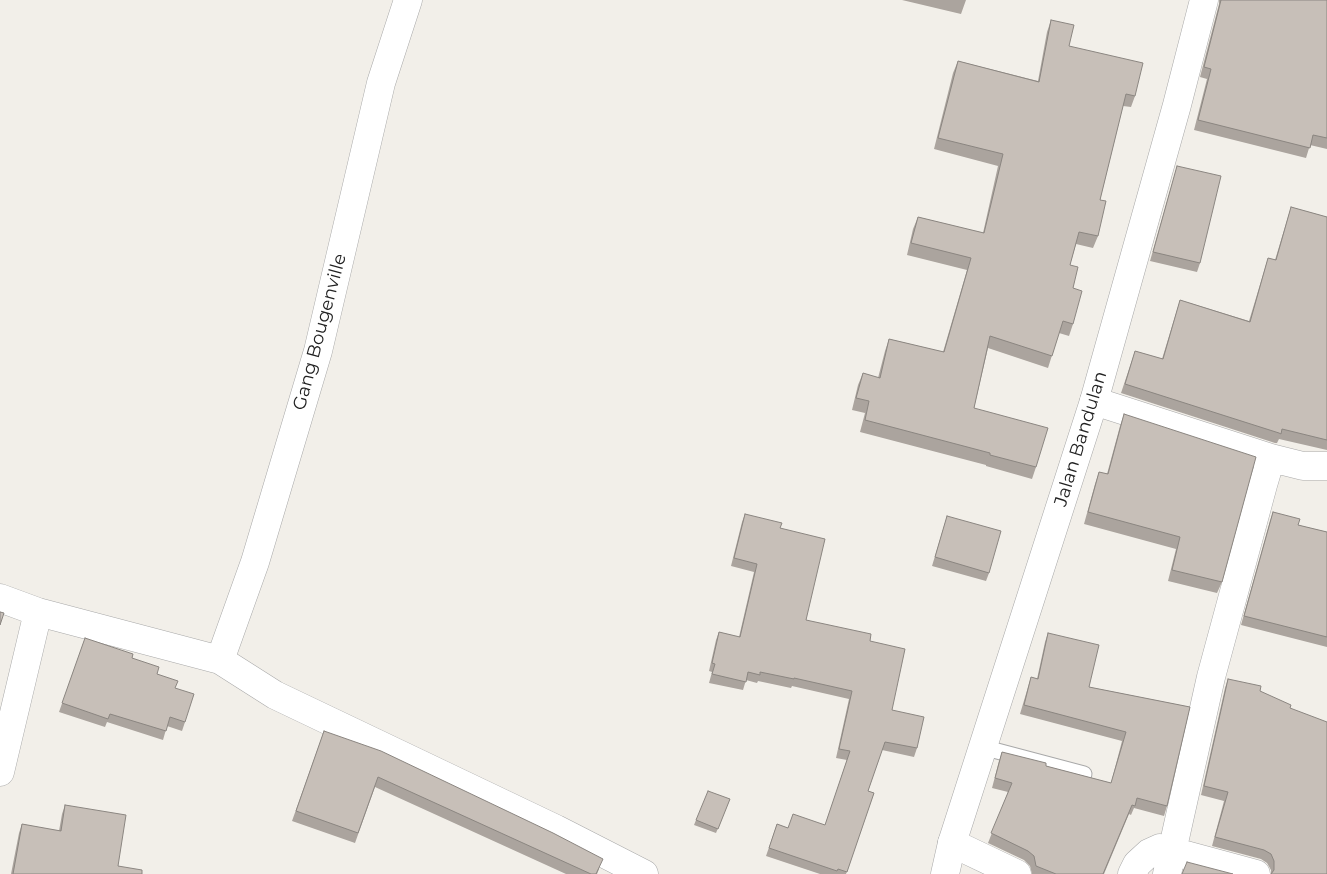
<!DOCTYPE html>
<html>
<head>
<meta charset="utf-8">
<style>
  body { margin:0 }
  canvas { display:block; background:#f2efe9 }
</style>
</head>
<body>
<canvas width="1327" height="874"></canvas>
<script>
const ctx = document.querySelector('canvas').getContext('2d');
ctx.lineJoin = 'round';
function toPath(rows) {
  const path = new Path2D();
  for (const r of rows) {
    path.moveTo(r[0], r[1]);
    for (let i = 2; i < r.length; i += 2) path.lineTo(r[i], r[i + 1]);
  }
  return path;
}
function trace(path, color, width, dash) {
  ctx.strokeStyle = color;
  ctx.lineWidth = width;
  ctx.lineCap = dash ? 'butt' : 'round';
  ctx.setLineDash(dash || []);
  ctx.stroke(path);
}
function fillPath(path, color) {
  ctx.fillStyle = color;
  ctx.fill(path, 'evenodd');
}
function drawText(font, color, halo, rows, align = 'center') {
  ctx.font = font + ' Montserrat,sans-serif';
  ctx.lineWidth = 4;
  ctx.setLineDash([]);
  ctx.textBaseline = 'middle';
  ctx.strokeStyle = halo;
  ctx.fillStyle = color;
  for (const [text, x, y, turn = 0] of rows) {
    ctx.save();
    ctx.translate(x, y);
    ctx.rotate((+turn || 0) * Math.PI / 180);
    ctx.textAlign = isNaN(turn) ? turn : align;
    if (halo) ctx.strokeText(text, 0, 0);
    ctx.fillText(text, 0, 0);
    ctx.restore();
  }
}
const service = toPath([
  [982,747,1084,774]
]);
const minor = toPath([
  [1094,401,1271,458,1303,466,1327,466],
  [0,598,38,612,220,660,275,695,556,829,644,874],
  [220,660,255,562,318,351,381,83,408,0],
  [0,772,38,612],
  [952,843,1017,874],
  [1132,874,1137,864,1149,853,1160,848,1256,874],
  [1167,874,1211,677,1263,485,1271,458]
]);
const tertiary = toPath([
  [945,874,952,843,1094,401,1177,105,1204,0]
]);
trace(service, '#a9a9a9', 17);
trace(minor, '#a9a9a9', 29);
trace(tertiary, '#a9a9a9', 29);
trace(service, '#fff', 15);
trace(minor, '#fff', 28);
trace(tertiary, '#fff', 28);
fillPath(toPath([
  [902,0,966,0,961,14],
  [1219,0,1327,0,1327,149,1310,145,1306,158,1194,130,1207,79,1200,77,1219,4],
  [1051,20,1069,46,1135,96,1131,107,1123,106,1100,200,1098,236,1093,248,1076,244,1070,265,1073,288,1073,324,1069,336,1059,333,1048,368,988,348,974,408,1036,467,1032,479,986,466,986,465,860,432,865,413,852,410,858,385,863,373,878,378,885,351,889,339,943,352,967,270,907,255,913,229,918,217,983,233,998,166,934,149,953,73,958,61,1038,81,1047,32],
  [1177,166,1200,263,1197,272,1150,261],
  [1291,207,1327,217,1327,450,1279,439,1277,443,1275,443,1121,393,1135,351,1162,359,1180,300,1249,321,1268,258,1275,260],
  [1124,414,1222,582,1217,593,1168,581,1176,549,1084,524,1095,484,1099,472,1107,474,1120,426],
  [1273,512,1298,525,1327,532,1327,647,1241,625,1270,521],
  [745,514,780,528,806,620,870,641,892,710,917,748,914,757,882,750,868,791,874,793,846,874,820,874,766,856,777,824,788,828,825,825,847,760,836,758,849,699,792,686,791,688,758,681,757,683,746,680,743,690,709,683,712,672,709,671,716,640,719,632,739,637,754,572,731,566,742,522],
  [947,516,989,573,986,581,932,566],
  [1048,633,1089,687,1190,707,1167,806,1164,816,1134,808,1131,815,1129,814,1104,874,1032,874,1030,866,1024,860,988,843,1008,792,992,788,999,761,1002,752,1046,766,1111,783,1122,741,1020,714,1028,687,1031,677,1037,679,1045,642],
  [85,638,132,658,157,674,185,722,182,731,167,726,163,740,107,722,105,727,59,712],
  [1228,679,1260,691,1290,708,1327,874,1271,874,1271,870,1267,863,1261,859,1212,846,1224,801,1201,795,1225,688],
  [324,731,599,869,597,874,566,874,375,787,355,843,292,821],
  [730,799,716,833,694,825,696,820],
  [65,805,118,866,142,874,11,874,19,833,22,824,59,831,62,814]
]), '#aba49e');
const building = toPath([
  [1221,0,1327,0,1327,138,1313,135,1310,148,1198,120,1211,69,1204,67,1221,0],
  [1051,20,1074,25,1069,46,1143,63,1135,96,1126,94,1100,200,1106,201,1098,236,1079,232,1070,265,1078,267,1073,288,1082,291,1073,324,1063,321,1052,356,990,336,974,408,1048,428,1036,467,990,455,990,453,865,420,869,401,856,398,863,373,880,378,889,339,944,352,971,258,911,243,918,217,984,233,1003,154,938,138,958,61,1039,82,1051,20],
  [1177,166,1221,176,1200,263,1153,252,1177,166],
  [1291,207,1327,217,1327,440,1282,429,1281,434,1279,433,1125,384,1135,351,1163,359,1180,300,1250,322,1268,258,1276,260,1291,207],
  [1124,414,1256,457,1222,582,1172,570,1180,537,1088,512,1099,472,1108,474,1124,414],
  [1273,512,1300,519,1298,525,1327,532,1327,637,1244,616,1273,512],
  [745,514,782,523,780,528,825,539,806,620,871,634,870,641,905,649,892,710,924,717,917,748,885,742,868,791,874,793,847,872,838,869,837,871,769,848,777,824,788,828,793,814,825,825,850,751,839,749,852,691,794,678,794,679,760,672,760,675,748,672,746,682,712,674,715,664,712,663,719,632,740,637,757,564,734,558,745,514],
  [947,516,1001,531,989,573,935,557,947,516],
  [0,612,4,613,0,625,0,612],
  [1048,633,1099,645,1089,687,1190,707,1167,806,1137,798,1135,806,1132,805,1103,874,1056,874,1036,866,1034,856,1028,851,991,833,1012,783,995,778,1002,752,1046,763,1046,766,1111,783,1126,732,1024,705,1031,677,1038,679,1048,633],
  [85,638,133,654,132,658,159,667,157,674,178,681,175,688,194,694,185,722,170,717,166,731,110,714,108,719,62,703,85,638],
  [1228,679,1261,686,1260,691,1291,705,1290,708,1327,722,1327,874,1271,874,1274,870,1274,861,1271,854,1264,850,1215,837,1228,792,1204,786,1228,679],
  [324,731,381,751,553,833,603,859,596,874,591,874,378,777,358,833,296,811,324,731],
  [708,791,730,799,718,829,696,820,708,791],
  [65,805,126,815,118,866,142,870,142,874,13,874,22,824,61,831,65,805],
  [1187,862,1233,874,1182,874,1187,862]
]);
fillPath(building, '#c7bfb8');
trace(building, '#8b8681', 1);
drawText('18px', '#222', '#fff', [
  ["Gang Bougenville",320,332,-75],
  ["Jalan Bandulan",1081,439,-73]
]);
</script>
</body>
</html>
